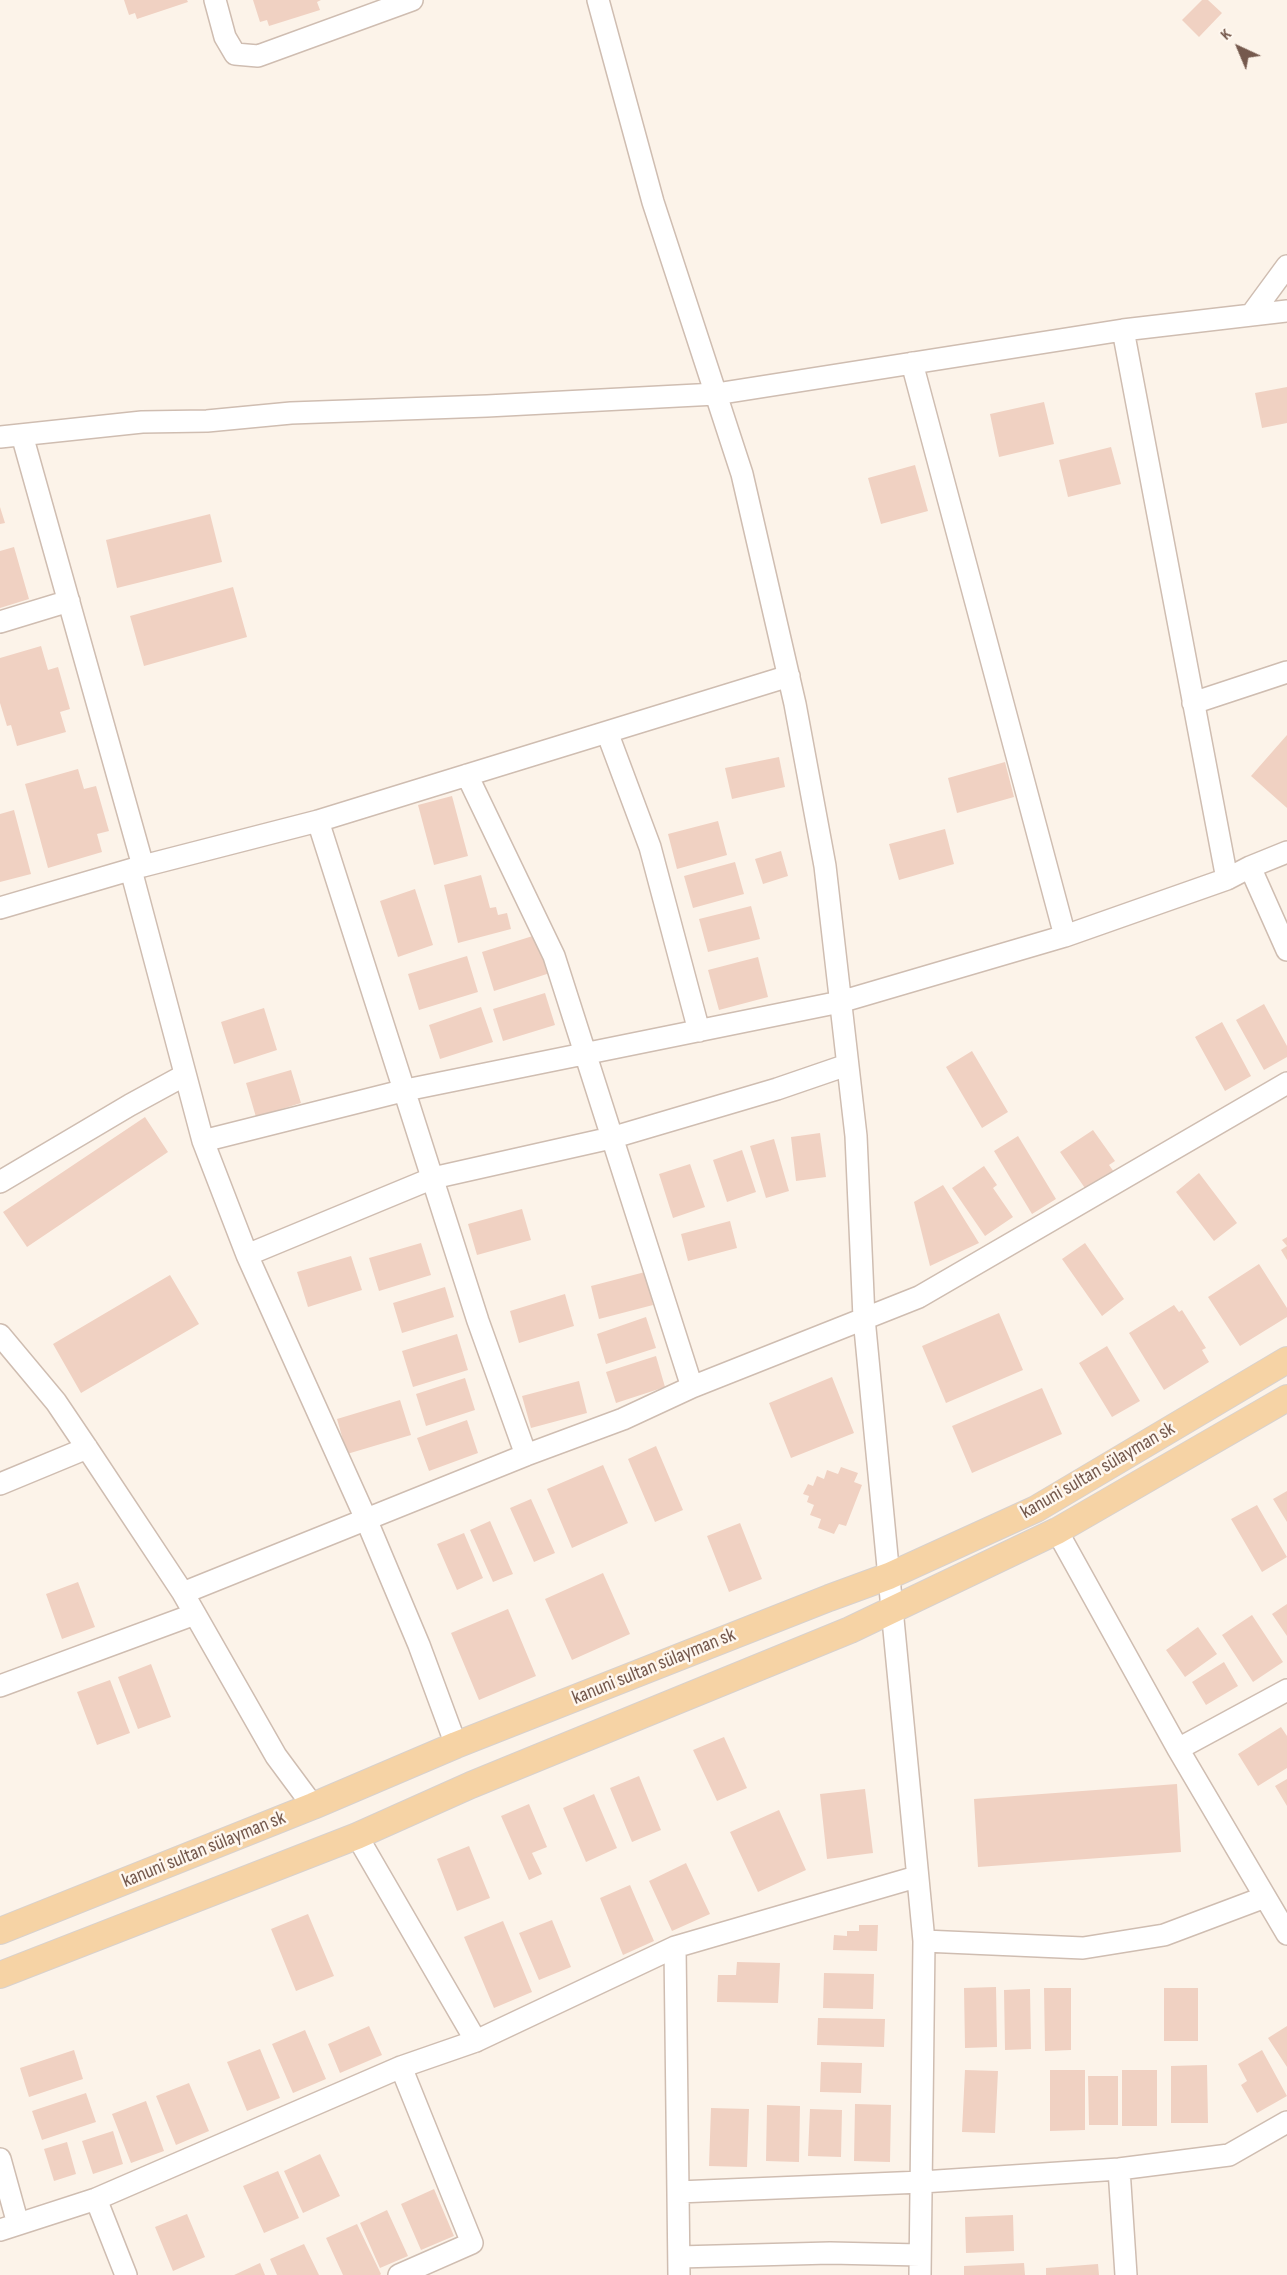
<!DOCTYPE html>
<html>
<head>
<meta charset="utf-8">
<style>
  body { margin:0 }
  #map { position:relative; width:1287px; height:2275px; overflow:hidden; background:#fcf3e9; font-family:"Sofia Sans Condensed",sans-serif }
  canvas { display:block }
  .north { position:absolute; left:1209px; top:18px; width:60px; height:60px; -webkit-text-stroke:4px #fef7ef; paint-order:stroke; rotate:316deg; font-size:16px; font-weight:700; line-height:24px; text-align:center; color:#75594d }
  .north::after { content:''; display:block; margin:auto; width:21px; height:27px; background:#75594d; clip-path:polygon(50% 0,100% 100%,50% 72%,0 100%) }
</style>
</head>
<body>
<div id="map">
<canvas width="1287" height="2275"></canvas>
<div class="north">K</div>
</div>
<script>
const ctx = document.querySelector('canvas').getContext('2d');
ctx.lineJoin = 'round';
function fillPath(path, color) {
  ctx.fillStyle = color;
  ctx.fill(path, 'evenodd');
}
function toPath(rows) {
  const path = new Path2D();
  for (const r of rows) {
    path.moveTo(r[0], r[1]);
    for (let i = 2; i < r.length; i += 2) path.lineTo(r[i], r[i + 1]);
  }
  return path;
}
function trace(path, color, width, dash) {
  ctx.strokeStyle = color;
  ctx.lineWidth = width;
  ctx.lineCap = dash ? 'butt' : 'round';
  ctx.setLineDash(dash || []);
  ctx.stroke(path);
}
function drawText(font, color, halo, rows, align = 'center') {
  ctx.font = font + ' "Sofia Sans Condensed",sans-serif';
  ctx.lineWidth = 5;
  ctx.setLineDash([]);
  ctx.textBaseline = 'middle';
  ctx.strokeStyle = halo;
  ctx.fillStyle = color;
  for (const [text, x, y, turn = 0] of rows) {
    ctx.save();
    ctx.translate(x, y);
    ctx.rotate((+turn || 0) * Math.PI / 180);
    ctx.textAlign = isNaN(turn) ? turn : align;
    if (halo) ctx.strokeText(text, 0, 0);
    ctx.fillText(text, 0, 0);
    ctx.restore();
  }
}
fillPath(toPath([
  [124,0,187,0,188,2,137,19,135,13,129,15],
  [253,0,321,0,317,2,320,10,269,26,267,20,260,22],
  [1202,0,1208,0,1222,13,1199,37,1182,20],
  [1287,387,1287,423,1262,428,1255,393],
  [1044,402,1054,444,999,457,990,414],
  [1111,447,1121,484,1068,497,1059,460],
  [915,465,928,511,881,524,868,478],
  [0,507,5,523,0,524],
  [210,514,222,562,117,588,106,540],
  [14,547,29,599,0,608,0,551],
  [233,587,247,637,144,666,130,616],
  [41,646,48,670,58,667,70,709,60,712,66,732,17,746,11,725,7,726,0,703,0,658],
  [1287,735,1287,808,1251,776],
  [779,757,785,787,732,799,725,768],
  [1005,762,1014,797,957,813,948,778],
  [78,769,84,789,96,786,109,831,97,834,102,852,48,868,25,784],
  [452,796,468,856,434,865,418,805],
  [14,810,31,874,0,882,0,814],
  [718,821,727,855,677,869,668,834],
  [945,829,954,864,899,880,889,844],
  [781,851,788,876,763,884,755,859],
  [735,862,744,894,693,908,684,876],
  [481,875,490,908,496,907,498,915,507,913,511,929,458,943,444,885],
  [415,889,433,945,398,957,380,901],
  [751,906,760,939,708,952,699,919],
  [539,934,550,973,494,991,482,952],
  [467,956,478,992,419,1010,408,974],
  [758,957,768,997,719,1010,708,970],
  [545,993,555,1025,503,1041,493,1009],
  [1264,1004,1287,1046,1287,1057,1264,1070,1236,1020],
  [481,1007,493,1042,440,1059,429,1025],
  [264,1008,277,1050,234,1064,221,1022],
  [1222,1022,1251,1076,1225,1091,1195,1037],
  [972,1051,1008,1112,982,1128,946,1067],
  [291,1070,301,1103,256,1117,246,1083],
  [145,1117,168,1152,27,1247,3,1212],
  [1093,1130,1115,1161,1109,1165,1117,1176,1089,1194,1060,1152],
  [820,1133,826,1177,796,1181,791,1137],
  [1018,1136,1056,1199,1032,1214,994,1151],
  [774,1139,789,1191,766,1198,750,1146],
  [742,1150,756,1192,727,1202,713,1160],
  [690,1164,705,1207,673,1218,659,1174],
  [984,1166,997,1185,993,1188,1013,1217,985,1236,952,1188],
  [1199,1173,1237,1223,1214,1241,1176,1192],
  [943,1185,979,1243,930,1266,914,1202],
  [522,1209,531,1240,477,1255,468,1224],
  [730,1221,737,1248,688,1261,681,1234],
  [1287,1237,1287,1260,1281,1250,1287,1246,1282,1240],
  [421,1243,431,1275,379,1291,369,1258],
  [1085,1243,1124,1299,1102,1316,1062,1259],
  [351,1256,362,1290,308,1307,297,1272],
  [1259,1264,1287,1308,1287,1317,1240,1346,1208,1297],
  [645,1272,653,1305,599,1319,591,1286],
  [170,1275,199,1324,81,1393,53,1344],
  [445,1287,454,1317,402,1333,393,1303],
  [565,1294,574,1326,519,1343,510,1311],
  [1174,1305,1179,1312,1182,1310,1206,1348,1202,1350,1209,1362,1164,1390,1129,1333],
  [999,1313,1023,1370,946,1403,922,1346],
  [646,1317,656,1348,606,1364,597,1334],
  [457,1334,468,1370,413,1387,402,1351],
  [1107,1346,1140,1401,1112,1417,1079,1363],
  [656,1356,665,1387,616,1403,606,1372],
  [832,1377,854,1433,791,1458,769,1403],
  [465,1378,475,1410,426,1426,416,1394],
  [579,1381,587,1413,531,1428,522,1396],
  [1042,1388,1062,1434,972,1473,952,1426],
  [400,1400,411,1435,347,1454,337,1419],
  [467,1420,478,1453,429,1471,417,1438],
  [656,1446,683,1510,655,1522,628,1459],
  [603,1465,628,1523,572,1548,547,1489],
  [841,1467,858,1473,854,1482,862,1485,846,1526,839,1524,834,1534,818,1528,821,1519,810,1515,814,1505,807,1502,809,1496,803,1494,808,1484,813,1486,817,1476,824,1479,827,1470,838,1474],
  [1287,1491,1287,1522,1273,1499],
  [531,1499,555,1553,534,1562,510,1508],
  [1257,1505,1287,1557,1262,1572,1231,1519],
  [490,1521,513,1574,493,1582,470,1530],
  [740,1523,762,1579,729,1592,707,1536],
  [464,1533,483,1578,457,1590,437,1544],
  [603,1573,630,1634,572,1660,545,1599],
  [78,1582,95,1627,62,1639,46,1594],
  [1287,1604,1287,1636,1272,1614],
  [508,1609,536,1676,479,1700,451,1633],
  [1252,1615,1283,1662,1253,1682,1222,1635],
  [1198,1627,1217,1654,1185,1677,1166,1650],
  [1224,1662,1238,1686,1206,1705,1192,1682],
  [151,1664,171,1717,138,1729,118,1677],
  [110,1680,130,1733,97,1745,77,1692],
  [1281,1727,1287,1736,1287,1768,1258,1786,1238,1754],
  [724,1737,747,1788,717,1801,693,1750],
  [639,1776,661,1830,632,1842,610,1788],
  [1287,1779,1287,1806,1275,1786],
  [1177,1784,1181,1852,978,1867,974,1799],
  [865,1789,873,1853,827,1859,820,1794],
  [594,1794,617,1848,586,1862,563,1808],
  [529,1804,547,1847,532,1853,542,1874,529,1880,501,1816],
  [779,1810,806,1870,758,1892,730,1832],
  [469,1846,490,1898,457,1911,437,1859],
  [686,1863,710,1914,672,1931,649,1881],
  [630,1885,654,1941,623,1955,600,1898],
  [308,1914,334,1976,296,1991,271,1929],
  [552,1920,571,1967,539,1980,519,1933],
  [503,1921,532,1992,494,2008,464,1937],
  [859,1925,878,1925,877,1951,833,1950,834,1935,847,1936,847,1931,859,1931],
  [737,1962,780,1963,778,2003,717,2002,718,1975,736,1975],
  [824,1973,874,1974,873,2009,823,2008],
  [996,1987,997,2047,965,2048,964,1988],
  [1044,1988,1071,1988,1071,2050,1045,2051],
  [1164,1988,1198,1988,1198,2041,1164,2041],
  [1030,1989,1031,2049,1005,2050,1004,1990],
  [818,2018,885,2019,884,2047,817,2045],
  [369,2026,382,2055,340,2073,328,2044],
  [1287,2026,1287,2067,1268,2038],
  [305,2030,326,2079,293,2093,272,2044],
  [260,2049,280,2098,247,2111,227,2062],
  [74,2050,83,2079,29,2097,20,2068],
  [1262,2050,1287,2096,1257,2113,1241,2085,1247,2081,1238,2064],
  [821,2062,862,2063,861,2093,820,2092],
  [1207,2065,1208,2123,1171,2123,1171,2066],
  [965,2070,998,2071,995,2133,962,2132],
  [1050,2070,1085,2070,1085,2130,1050,2131],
  [1122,2070,1157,2070,1157,2126,1122,2126],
  [1088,2076,1118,2076,1118,2125,1089,2125],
  [189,2083,209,2131,176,2145,156,2096],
  [86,2093,96,2122,42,2140,32,2111],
  [146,2101,164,2151,131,2163,112,2114],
  [855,2104,891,2105,890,2162,854,2161],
  [767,2105,800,2106,799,2162,766,2161],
  [711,2108,749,2109,747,2167,709,2166],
  [810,2109,842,2110,841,2157,808,2156],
  [113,2131,123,2164,93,2174,82,2141],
  [67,2142,76,2174,54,2181,44,2149],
  [320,2154,340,2196,303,2213,284,2171],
  [278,2171,299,2218,264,2233,243,2186],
  [434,2189,454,2236,421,2250,401,2204],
  [387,2210,408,2256,380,2268,360,2223],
  [187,2214,205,2257,173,2271,155,2227],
  [1013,2215,1014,2251,966,2253,965,2217],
  [357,2224,381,2274,380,2275,343,2275,326,2238],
  [304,2244,319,2275,277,2275,270,2259],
  [260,2263,265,2275,234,2275],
  [1024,2263,1025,2275,964,2275,964,2266],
  [1098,2264,1099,2275,1046,2275,1046,2268]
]), '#f0d1c2');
const minor = toPath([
  [215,0,225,37,235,54,258,56,412,0],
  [598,0,653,202,742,474,795,704,825,866,856,1136,864,1318,924,1941,920,2275],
  [1251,315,1287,266],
  [912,363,1065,936],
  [22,435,143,866],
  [0,437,142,422,207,421,291,413,487,406,716,394,1123,330],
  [0,622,69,601],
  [1193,703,1287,672],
  [607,732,650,847,699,1031],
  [467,775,554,956,692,1387],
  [318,821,478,1321,526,1455],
  [1250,867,1287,950],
  [131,870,203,1141,247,1255,366,1519,419,1645,456,1745],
  [1227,879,1123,330,1287,311],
  [0,908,143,866,318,821,789,676],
  [203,1141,406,1090,840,1002,1065,936,1227,879,1250,867,1287,852],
  [0,1182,130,1105,185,1075],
  [247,1255,433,1178,611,1138,777,1089,847,1065],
  [0,1335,56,1402,87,1448,183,1593,276,1756,313,1806],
  [0,1484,87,1448],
  [1057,1531,1178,1749,1287,1934],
  [183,1593,526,1455,623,1419,692,1387,919,1297,1287,1083],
  [0,1686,195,1614],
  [1178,1749,1287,1690],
  [357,1836,476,2041],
  [924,1941,1083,1948,1164,1935,1265,1897],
  [675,1947,679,2275],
  [0,2159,18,2224],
  [1119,2169,1126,2275],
  [678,2192,922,2182,1119,2169,1229,2155,1287,2122],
  [96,2199,126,2275],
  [0,2230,96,2199,401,2067,476,2041,675,1947,916,1877],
  [679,2257,830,2253,920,2255],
  [399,2275,472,2243,401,2067]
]);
const major = toPath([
  [0,1931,313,1806,456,1745,829,1598,889,1576,1036,1509,1287,1360],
  [0,1975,357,1836,471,1785,850,1630,1057,1531,1287,1398]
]);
trace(minor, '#cfbdb1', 24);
trace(major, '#d8d1cd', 28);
trace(minor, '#fff', 21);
trace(major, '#f6d3a5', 26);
drawText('20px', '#75594d', '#fef7ef', [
  ["kanuni sultan sülayman sk",1098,1471,-30],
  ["kanuni sultan sülayman sk",654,1667,-22],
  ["kanuni sultan sülayman sk",204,1850,-22]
]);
</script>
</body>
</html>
